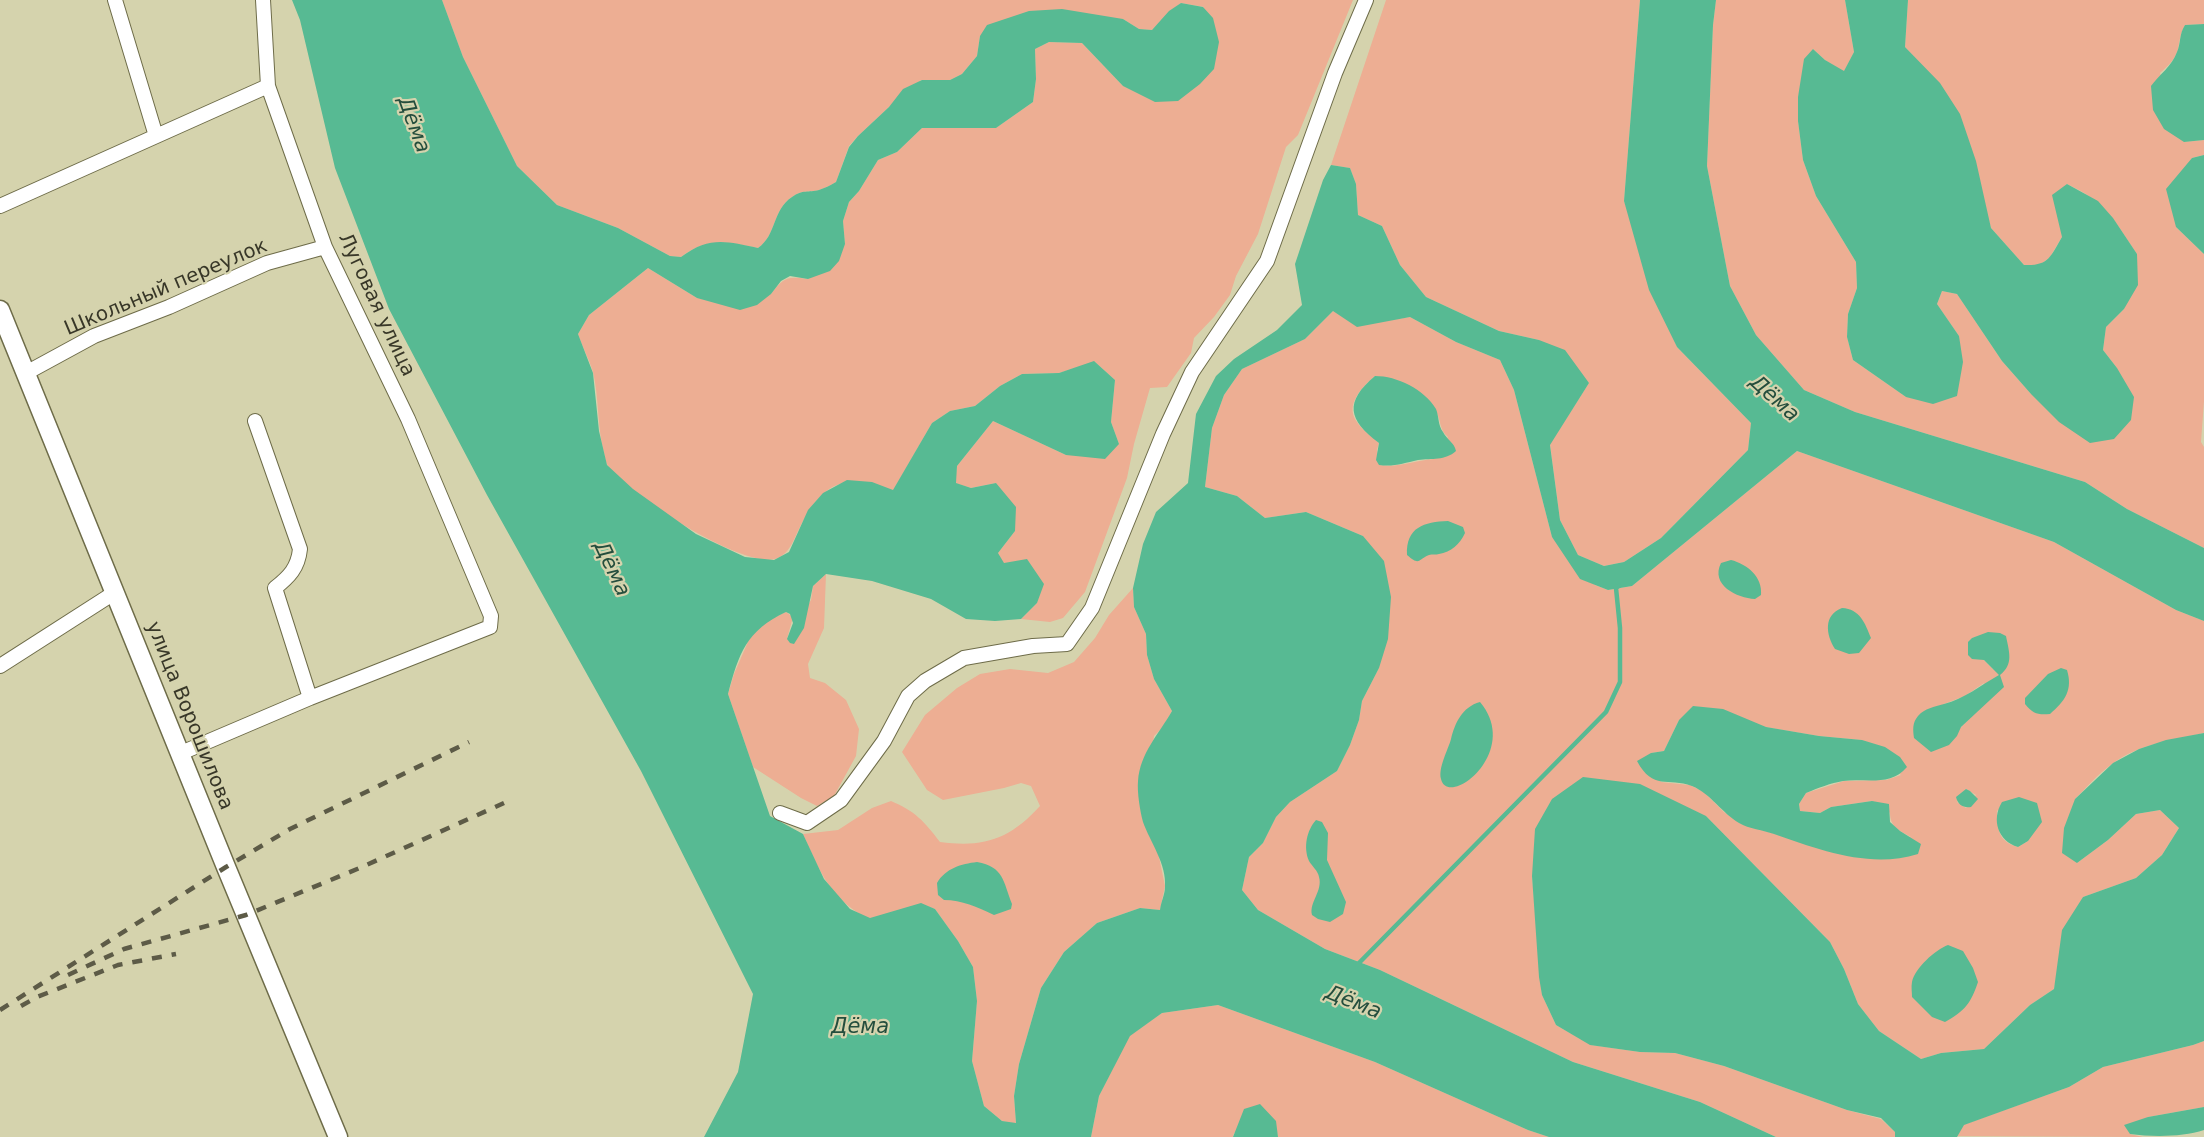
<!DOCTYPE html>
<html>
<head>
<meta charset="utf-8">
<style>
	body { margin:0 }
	canvas { display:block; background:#d5d3ad }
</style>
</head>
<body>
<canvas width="2204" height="1137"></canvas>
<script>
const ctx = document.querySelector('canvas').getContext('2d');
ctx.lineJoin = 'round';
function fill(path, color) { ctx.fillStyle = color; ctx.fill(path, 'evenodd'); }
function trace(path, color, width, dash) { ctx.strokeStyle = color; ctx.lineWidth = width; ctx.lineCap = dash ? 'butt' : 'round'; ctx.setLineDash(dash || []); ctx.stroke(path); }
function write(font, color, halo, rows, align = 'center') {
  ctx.font = font + ' "DejaVu Sans",sans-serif'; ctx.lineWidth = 4.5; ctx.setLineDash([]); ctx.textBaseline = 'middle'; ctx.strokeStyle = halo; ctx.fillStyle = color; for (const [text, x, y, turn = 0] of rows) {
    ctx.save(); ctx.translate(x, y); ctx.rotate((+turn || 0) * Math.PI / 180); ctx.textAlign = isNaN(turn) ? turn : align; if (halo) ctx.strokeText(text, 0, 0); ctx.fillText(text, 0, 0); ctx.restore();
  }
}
const green = new Path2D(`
	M442 0H1353L1298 135 1286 147 1258 234 1236 276 1230 295 1214 317 1194 338 1191 353 1167 387 1150 388 1134 444 1127 478 1085 592 1063 618 1050 622 1021 619 1037 603 1003 563 998 553 1015 531 996 483 971 488 955 483 957 466 993 421 1066 455 1119 444 1111 422 1115 380 1095 362 1059 373 1022 374 1000 386 975 406 950 411 932 423 893 491C845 471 821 483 799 529 793 541 789 555 775 559 741 568 627 494 608 466 605 462 605 454 603 449 597 424 599 397 593 372 589 359 582 346 578 334L589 315 648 268 697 298 771 294C784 277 787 276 808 279L845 244 843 221 849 202 859 191 878 160 897 152 922 128H996L1033 102 1036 79 1035 49 1049 42 1082 43 1123 86 1204 7 1181 3 1152 30 1139 29 1123 19 980 36 977 56 962 74 950 80H921L889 107 858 136 849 146 836 182C831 185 825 188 819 190 808 193 803 189 792 197 772 210 777 235 758 248 728 242 707 237 681 257L670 256 618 228 557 205 517 166 463 57Z
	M1386 0H1640L1624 201 1677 347 1751 423 1748 450 1661 538 1624 562 1604 566 1578 555 1560 520 1550 444 1589 383 1539 340 1499 331 1426 297 1400 265 1382 226 1358 215 1356 184 1350 168 1331 165Z
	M1716 0H1845L1854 52 1844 72 1825 60 1813 49 1798 97V121L1803 160 1816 196 1856 262 1857 288 1848 314 1847 337 1853 360 1906 397 1959 336 1937 304 1942 291 1957 294 2002 361 2031 394 2117 368 2103 350 2106 327 2124 309 2137 254C2114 220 2106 202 2067 184L2060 223 2062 237 2050 257 2040 265H2024L1991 228 1984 203 1918 61 1905 47 1908 0H2204V24L2185 25C2180 34 2180 40 2178 49 2175 60 2168 66 2160 73L2184 142 2204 140V155L2192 158 2176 227 2204 254V401L2201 442 2204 447V548L2127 509 2085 482 1855 412 1804 390 1756 335 1730 286 1707 166 1713 25Z
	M1333 311 1391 320 1410 317 1456 342 1500 360 1514 390 1552 537 1595 585 1608 590 1632 586 1797 451 2054 542 2176 610 2204 621V733C2173 740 2138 744 2112 764 2098 774 2087 787 2075 799L2077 863 2108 840 2136 814 2160 810 2179 828 2162 855 2136 878 2083 897 2059 964 2054 989 2030 1005 1984 1049 1941 1053 1921 1059 1879 1031 1858 1004 1844 969 1830 942 1706 816 1532 876 1542 995 1556 1025 1591 1045 1640 1052 1675 1053 1724 1066 1847 1110 1881 1119 1895 1132V1137H1776L1700 1102 1573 1062 1380 970 1325 949 1258 910 1242 890 1249 857 1263 843 1276 817 1290 802 1337 771 1350 745 1359 720 1362 701 1379 668 1363 536 1306 512 1265 518 1237 496 1205 487 1212 428 1224 395 1242 369 1305 339ZM1375 376C1397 383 1425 388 1436 411 1441 420 1439 430 1448 437L1434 459C1416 460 1398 468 1380 465L1377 450 1379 443C1372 436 1362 430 1357 422 1344 405 1363 386 1375 376ZM1980 636 1994 670 1984 660 1972 638ZM1984 683 1972 716 1961 727 1944 704 1965 696ZM1679 720H1745L1765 727 1819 736 1862 740 1901 775 1886 780 1844 781 1806 793 1799 804 1800 811 1820 813 1831 807 1872 801 1890 813C1890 827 1900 831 1911 837L1823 848 1741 824 1724 812 1704 792 1690 785 1661 782 1651 753 1664 751ZM1966 789 1976 795 1966 808 1957 802ZM1997 810 2028 841 2018 847C1997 841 1998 829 1997 810Z
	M826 574 824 628 808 664 810 678 825 683 846 700 859 729 856 756 834 796 817 806 801 798 753 767 728 694 734 674 750 637 767 621 786 612 793 617 787 639 811 600 813 586Z
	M1133 588 1134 607 1146 634 1147 655 1154 679 1172 711 1163 727 1154 736 1143 821 1158 852 1165 886 1160 910 1140 908 1097 923 1064 952 1041 988 1019 1064 1014 1096 1016 1124 1002 1121 984 1106 972 1061 977 1001 973 967 958 941 935 909 921 904 869 919C830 899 820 872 803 834L838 830 872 808 891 801C915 811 924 821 940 842 984 848 1010 839 1040 806L1031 786 1021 783 1004 788 943 800 927 790 902 752 925 715 957 688 980 674 1010 669 1048 673 1074 662 1095 638 1109 615Z
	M1218 1005 1375 1062 1528 1130 1549 1137H1278L1275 1121 1234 1133 1233 1137H1091L1099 1096 1129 1036 1162 1013Z
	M2204 1041V1107L2148 1117 2130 1134 2143 1137 1956 1136 1963 1125 2069 1087 2103 1067 2193 1045Z`);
const water = new Path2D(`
	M292 0H442L463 57 517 166 557 205 618 228 670 256 681 257C709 236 726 241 758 248 777 235 772 210 792 197 803 189 808 193 819 190 825 188 831 185 836 182L849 147 858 136 889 107 903 89 922 80H950L962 74 977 56 980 36 987 25 1029 11 1062 9 1123 19 1139 29 1152 30 1169 11 1181 3 1203 7 1213 18 1219 42 1214 69 1200 84 1178 101 1155 102 1123 86 1082 43 1049 42 1035 49 1036 79 1033 102 996 128H922L897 152 878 160 859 191 849 202 843 221 845 244 839 261 830 271 808 279 790 276 781 281 771 294 757 305 740 310 697 298 648 268 589 315 578 334 593 373 599 431 607 465 633 489 696 534 745 557 774 560 789 552 808 510 823 493 847 480 872 482 893 490 932 423 950 411 975 406 1000 386 1022 374 1059 373 1094 361 1115 380 1111 422 1119 444 1105 459 1066 455 993 421 957 466 956 483 971 488 996 483 1016 507 1015 531 998 553 1004 563 1027 559 1044 584 1037 603 1021 619 995 621 966 619 931 599 872 581 826 574 813 586 804 628 794 644 790 643 787 639 793 623 790 614 786 612C746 631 739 653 728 694L770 816 803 834 824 879 850 909 870 918 921 903 935 909 958 941 973 967 977 1001 972 1061 984 1106 1002 1121 1016 1123 1014 1096 1019 1064 1041 988 1064 952 1097 923 1140 908 1160 910C1161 902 1165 894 1165 887 1167 864 1150 842 1143 822 1140 811 1137 792 1138 781 1140 753 1159 734 1172 711L1154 679 1147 655 1146 634 1134 607 1133 588 1143 544 1156 512 1188 483 1196 414 1216 376 1234 359 1277 330 1302 305 1295 264 1323 180 1331 165 1350 168 1356 184 1358 215 1382 226 1400 265 1426 297 1499 331 1539 340 1565 350 1589 383 1550 445 1560 520 1578 555 1604 566 1624 562 1661 538 1748 450 1751 423 1677 347 1649 290 1624 201 1640 0H1716L1713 25 1707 166 1730 286 1756 335 1804 390 1855 412 2085 482 2127 509 2204 548V621L2176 610 2054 542 1797 451 1632 586 1608 590 1580 579 1552 537 1514 390 1500 360 1456 342 1410 317 1357 327 1333 311 1305 339 1242 369 1224 395 1212 428 1205 487 1237 496 1265 518 1306 512 1363 536 1384 561 1391 597 1388 639 1379 668 1362 701 1359 720 1350 745 1337 771 1290 802 1276 817 1263 843 1249 857 1242 890 1258 910 1325 949 1380 970 1573 1062 1700 1102 1776 1137H1549L1528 1130 1375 1062 1218 1005 1162 1013 1130 1036 1099 1096 1091 1137H704L738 1072 753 994 641 771 487 495 389 309 335 168 300 20Z
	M1845 0H1908L1905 47 1940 83 1960 114 1976 161 1991 228 2024 265C2049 266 2050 257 2062 237L2052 195 2067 184 2098 201 2113 218 2137 254 2138 285 2124 309 2106 327 2103 350 2117 368 2134 397 2131 420 2114 439 2090 443 2059 422 2031 394 2002 361 1957 294 1942 291 1937 304 1959 336 1963 362 1957 396 1933 404 1906 397 1853 360 1847 337 1848 314 1857 288 1856 262 1816 196 1803 160 1798 121V97L1804 59 1813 49 1825 60 1844 71 1854 52Z
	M2204 24V140L2184 142 2164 129 2153 110 2151 86C2159 75 2172 66 2177 52 2181 43 2179 34 2185 25Z
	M2204 155V254L2176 227 2166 189 2192 158Z
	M1375 376C1397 376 1424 389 1436 409 1439 416 1438 426 1443 432 1447 440 1454 442 1456 451 1445 461 1432 458 1418 460 1404 463 1394 467 1379 465L1376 460 1379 443C1348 420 1344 402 1375 376Z
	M1448 521 1463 527 1465 533C1460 544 1451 552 1439 554 1436 555 1432 554 1429 555 1417 560 1420 566 1407 555 1406 527 1424 522 1448 521Z
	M1731 560C1747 564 1763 577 1761 595L1755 599C1737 598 1710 585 1721 563Z
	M1842 608C1860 609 1865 623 1871 638L1859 653 1849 654 1835 649C1826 635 1823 615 1842 608Z
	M1988 632 2000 633 2006 636C2009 652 2014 664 2000 675L2004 687 1961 727 1957 736 1949 745 1931 752 1914 738C1913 730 1912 723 1918 716 1925 708 1934 707 1944 704 1964 699 1981 685 1999 675L1984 660 1972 659 1968 655V642L1972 638Z
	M2061 668 2067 670C2073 690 2065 701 2050 714 2038 715 2033 714 2025 704V698L2048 674Z
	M1480 702C1522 752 1448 809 1441 779 1438 768 1448 750 1451 739 1455 723 1462 707 1480 702Z
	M1693 706 1723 709 1766 727 1819 736 1862 740 1885 747 1900 757 1907 767C1890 787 1866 778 1843 781 1831 783 1818 788 1806 793L1799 804 1800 811 1820 813 1831 807 1872 801 1889 804 1890 822 1900 831 1921 844 1918 854C1870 869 1820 850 1774 834 1763 830 1749 829 1739 823 1722 813 1711 794 1692 786 1668 777 1653 791 1637 761L1651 753 1664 751 1679 720Z
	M2204 733V1041L2193 1045 2103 1067 2069 1087 1964 1125 1957 1137H1895V1132L1881 1118 1847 1110 1724 1066 1675 1053 1640 1052 1590 1045 1556 1025 1542 995 1539 977 1532 876 1535 829 1552 799 1583 777 1640 784 1706 816 1830 942 1844 969 1858 1004 1879 1031 1921 1059 1941 1053 1984 1049 2030 1005 2054 989 2062 930 2083 897 2136 878 2162 855 2179 828 2160 810 2136 814 2108 840 2077 863 2062 853 2064 828 2075 799 2113 763 2139 749 2166 740Z
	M1966 789 1970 791 1978 799 1971 807C1963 808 1958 805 1956 797Z
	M2019 797 2037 803 2042 822 2028 841 2018 847C1998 841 1991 820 2002 802Z
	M1316 820 1322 822 1328 833 1327 860 1346 902 1343 914 1330 922 1318 919 1312 915C1309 902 1323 891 1319 877 1318 871 1312 866 1309 861 1303 847 1307 830 1316 820Z
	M977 862C1004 867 1003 881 1012 904L1011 909 994 915C977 907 962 900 944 900L938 895 937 883C946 868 961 864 977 862Z
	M1948 945 1963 951 1973 968 1978 982C1971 1003 1965 1011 1945 1022L1932 1017 1912 997C1912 992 1911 987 1912 982 1915 968 1935 950 1948 945Z
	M1260 1104 1276 1121 1278 1137H1233L1244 1109Z
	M2204 1107V1130C2183 1137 2153 1137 2130 1134L2124 1125 2148 1117Z`);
const stream = new Path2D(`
	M1357 965 1606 712 1620 682V628L1616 588 1619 586`);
const street = new Path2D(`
	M115 0 156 136
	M0 206 268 86
	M26 373 94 336 169 307 267 263 325 247
	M255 421 300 549C298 568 289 577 275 588L310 698
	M0 666 114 593
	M181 753 310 698 490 627 491 616 408 419 325 247 268 86 263 0
	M780 813 807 823 841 800 884 741 908 696 925 681 964 658 1033 646 1067 644 1092 608 1163 434 1192 372 1267 261 1335 73 1366 0`);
const secondary = new Path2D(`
	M0 310 226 867 338 1137`);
const rail = new Path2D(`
	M68 975 124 949 246 915 362 867 504 803
	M21 1006 37 997 118 965 176 954
	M0 1010 226 867 290 829 469 742`);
const streetNames = [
	["Школьный переулок",166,288,-23],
	["Луговая улица",376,305,65],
	["улица Ворошилова",189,716,68]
];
const waterNames = [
	["Дёма",413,125,70],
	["Дёма",1774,399,42],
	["Дёма",611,569,65],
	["Дёма",1353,1003,22],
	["Дёма",860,1028]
];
fill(green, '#edae93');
fill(water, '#57ba93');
trace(stream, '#57ba93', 4.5);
trace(street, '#6e6c49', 16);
trace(secondary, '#6e6c49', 21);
trace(street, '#fff', 14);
trace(secondary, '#fff', 18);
trace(rail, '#5d5b47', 4.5, [10, 10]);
write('20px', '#383728', '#d5d3ad', streetNames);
write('italic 21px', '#244e3d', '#d5d3ad', waterNames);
</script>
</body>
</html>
